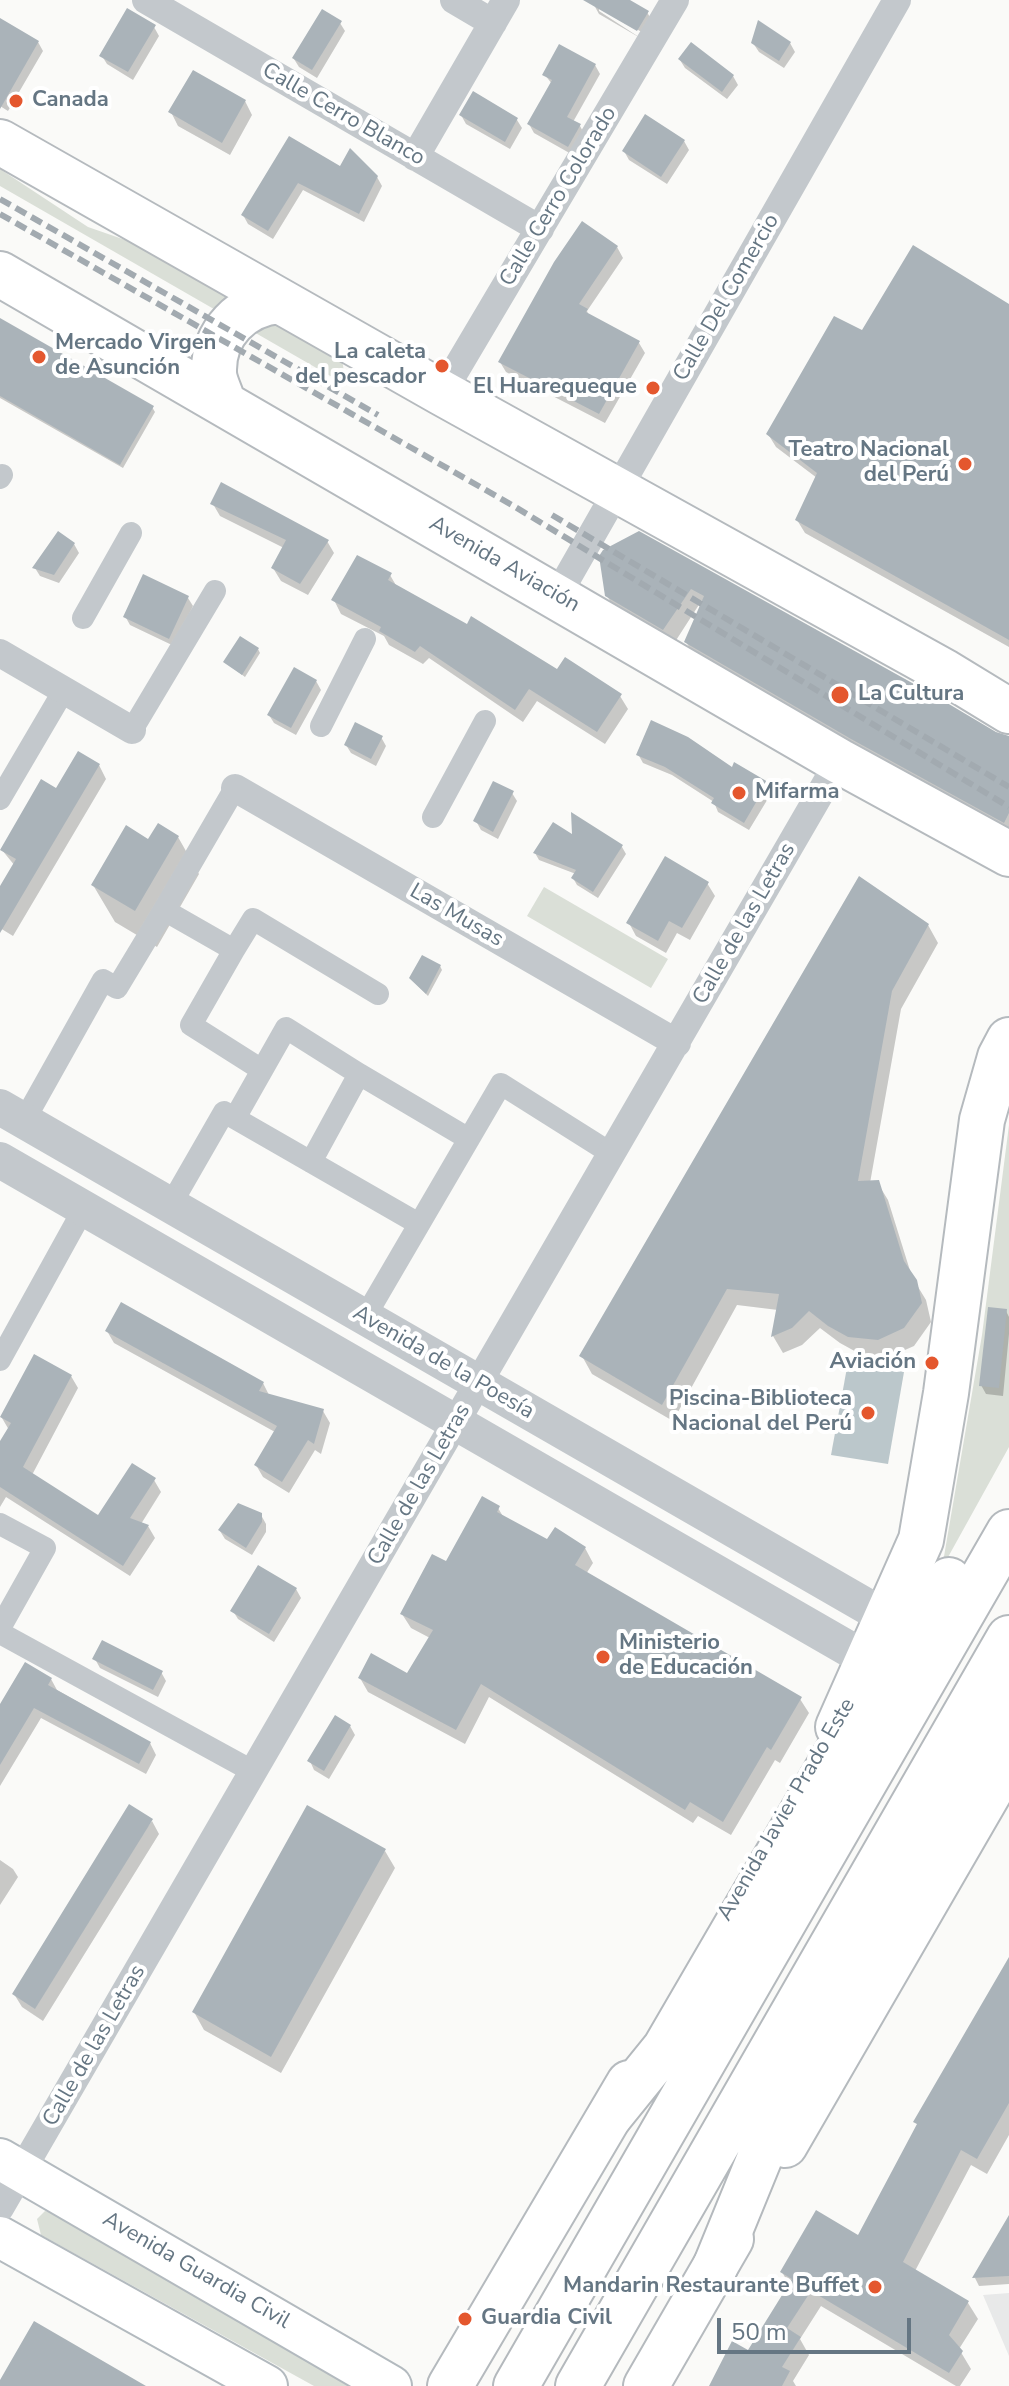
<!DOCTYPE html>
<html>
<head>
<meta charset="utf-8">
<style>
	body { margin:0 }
	#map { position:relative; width:1009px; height:2386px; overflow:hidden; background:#fafaf8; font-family:"Nunito Sans",sans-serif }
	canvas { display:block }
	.scale { position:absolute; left:717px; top:2318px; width:194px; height:36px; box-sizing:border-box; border:4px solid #657683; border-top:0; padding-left:10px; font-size:24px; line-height:28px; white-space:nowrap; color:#657683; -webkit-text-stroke:6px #fff; paint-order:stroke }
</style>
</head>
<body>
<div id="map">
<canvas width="1009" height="2386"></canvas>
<div class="scale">50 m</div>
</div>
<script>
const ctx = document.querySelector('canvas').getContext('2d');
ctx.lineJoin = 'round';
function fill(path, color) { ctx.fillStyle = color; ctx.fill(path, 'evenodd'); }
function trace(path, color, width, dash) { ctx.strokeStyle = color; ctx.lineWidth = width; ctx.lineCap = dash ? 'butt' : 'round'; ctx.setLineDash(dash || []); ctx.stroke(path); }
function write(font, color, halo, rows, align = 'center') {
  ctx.font = font + ' "Nunito Sans",sans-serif'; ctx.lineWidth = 8; ctx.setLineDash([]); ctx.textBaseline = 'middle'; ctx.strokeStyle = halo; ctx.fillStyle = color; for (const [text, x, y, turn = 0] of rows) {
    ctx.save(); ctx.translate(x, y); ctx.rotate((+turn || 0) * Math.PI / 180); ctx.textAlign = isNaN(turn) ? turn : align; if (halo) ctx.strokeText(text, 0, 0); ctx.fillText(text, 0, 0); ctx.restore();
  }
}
const built = new Path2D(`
	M1009 2293V2356L983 2295Z`);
const green = new Path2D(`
	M0 169 88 227 134 243 342 359 346 385 0 186Z
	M544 887 668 959 651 988 527 916Z
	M1009 1125V1447L942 1568 982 1335Z
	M45 2211 58 2213 348 2386H314L41 2235 37 2219Z`);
const water = new Path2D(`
	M848 1362 904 1372 888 1464 831 1455Z`);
const shadow = new Path2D(`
	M597 0H626L647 12 652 21 645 34 599 7V11L642 39 599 14 594 5Z
	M0 20 38 42 43 51 8 111 0 106Z
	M340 23 345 31 317 78 299 67 294 59Z
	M154 27 159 36 133 80 107 64 102 56Z
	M753 43H790L795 52 784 68 759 52Z
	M680 60 733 76 738 85 727 99 685 68Z
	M595 65 600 74 573 122 580 126 585 135 573 155 534 133 529 124 552 84 545 75Z
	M245 101 252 115 230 155 178 126 171 112Z
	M461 115 517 120 522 128 510 149 466 124Z
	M290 138 341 169 377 177 382 186 364 222 303 190 273 239 248 224 243 215Z
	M684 141 689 150 667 184 629 160 624 151Z
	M617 247 623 258 587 311 589 316 639 343 645 353 605 423 506 372 500 362Z
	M1009 306V647L805 533 797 520 817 478 776 447 768 434 863 332Z
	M0 320 152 407 155 412 123 468 0 398Z
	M213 504 327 541 334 553 308 595 281 581 273 568 284 548 220 516Z
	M639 533 1009 741V835L696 658 686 642 704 601 702 600 673 645 617 612 607 596Z
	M74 544 79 553 59 583 40 576 35 568Z
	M390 575 397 587 468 627 558 672 620 696 628 709 605 744 537 701 523 722 429 658 423 664 389 645 384 636 341 614 334 600Z
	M188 598 193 606 174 646 130 625 125 616Z
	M258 649 260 653 245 677 225 662Z
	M316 681 321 690 296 735 274 723 269 715Z
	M381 737 386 746 376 766 351 753 346 745Z
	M638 754 732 770 767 783 772 792 749 830 718 812 714 802 672 775 643 763Z
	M99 765 106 779 13 936 0 928V890L15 866 2 850 57 791Z
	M512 793 517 801 498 839 481 830 476 821Z
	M178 837 199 874 157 947 115 922 93 885 149 841Z
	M574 838 622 847 626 854 598 898 577 885 573 878 576 874 539 860 535 853Z
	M707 883 715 896 690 940 677 933 666 953 636 936 629 923Z
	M928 925 938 943 901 1009 870 1183 877 1182 888 1200 912 1277 926 1300 931 1322 914 1346 889 1357 860 1354 840 1343 820 1328 802 1345 783 1353 773 1336 778 1310 737 1305 673 1421 592 1374 582 1356Z
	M440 966 442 970 428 996 414 982Z
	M1006 1311 1009 1317V1334L1003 1396 986 1394 981 1385Z
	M107 1331 263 1383 270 1397 323 1411 330 1423 321 1454 315 1450 289 1493 263 1477 256 1465 275 1432 114 1343Z
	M71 1376 78 1388 32 1475 98 1518 154 1480 161 1492 141 1524 148 1526 155 1538 130 1576 6 1497 0 1507V1446L9 1430 2 1418Z
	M498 1508 504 1518 548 1542 585 1548 593 1563 586 1574 800 1699 809 1713 780 1763 775 1760 731 1835 698 1816 693 1823 489 1697 465 1744 368 1692 360 1678 408 1676 430 1638 411 1628 402 1614Z
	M261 1515 266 1524V1532L252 1555 225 1539 220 1531Z
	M296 1589 301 1598 274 1642 238 1619 233 1611Z
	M95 1659 161 1672 166 1681 158 1697 100 1668Z
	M51 1679 57 1690 150 1743 156 1755 146 1774 41 1718 0 1786V1708Z
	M350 1726 355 1735 329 1779 314 1770 310 1761Z
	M152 1821 159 1834 43 2021 22 2007 14 1994Z
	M385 1851 395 1868 281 2073 204 2030 194 2012Z
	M0 1860 13 1869 18 1877 0 1905Z
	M1009 1961V2135L987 2174 971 2165 915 2271 968 2303 978 2319 959 2349 971 2369 960 2386H956L821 2306 800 2339 809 2355 793 2381 796 2386H711L749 2352 790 2286 782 2272 859 2238 918 2126 916 2122Z
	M1009 2233V2284L979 2286 975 2278Z`);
const building = new Path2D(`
	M583 0H630L649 11 637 31Z
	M127 8 156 25 128 72 99 56Z
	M322 9 342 21 312 70 292 58Z
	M0 18 39 41 0 109Z
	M758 20 791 42 779 61 751 43Z
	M691 42 734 75 722 92 678 59Z
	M559 44 596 64 567 117 581 124 568 147 527 124 552 80 542 75Z
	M193 70 246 100 222 143 168 112Z
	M473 91 518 118 505 142 459 115Z
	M645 114 685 140 661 177 622 151Z
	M289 136 340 166 350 148 378 176 359 214 298 183 268 231 241 215Z
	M582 221 618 246 579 304 588 309 586 312 640 341 599 414 498 362 554 262Z
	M913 245 1009 304V640L795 520 817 473 766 434 834 316 862 330Z
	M0 318 154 406 120 465 0 396Z
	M221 482 329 540 300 584 271 568 286 540 210 504Z
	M58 531 75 543 54 575 32 568Z
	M639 531 932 694 996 732 1009 736V813L1004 823 851 739 684 642 704 596 691 589 663 630 605 596 599 556 603 550Z
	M357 555 392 573 388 580 467 624 471 616 557 669 565 657 622 694 597 732 529 689 515 710 420 646 415 652 379 631 381 627 331 600Z
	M143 574 189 596 169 639 123 617Z
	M240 636 259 648 242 675 223 662Z
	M294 667 317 680 291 728 267 715Z
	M651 720 688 737 732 767 734 762 768 782 744 823 711 803 714 798 665 767 636 755Z
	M355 722 383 736 371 759 344 745Z
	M78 751 100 764 0 933V886L16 859 0 850 41 779 56 788Z
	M493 781 514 791 493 832 473 821Z
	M571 812 623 845 593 892 571 878 576 870 533 853 553 822 572 834Z
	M158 823 179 836 135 911 91 885 126 825 148 839Z
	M665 856 709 882 682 928 669 921 658 941 626 923Z
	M859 876 929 924 892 991 858 1181 879 1180 904 1261 917 1280 922 1303 904 1328 878 1340 848 1337 828 1326 809 1311 792 1328 771 1337 779 1294 727 1289 662 1405 579 1356Z
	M422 955 441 965 426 994 409 978Z
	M121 1302 264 1382 259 1391 324 1409 314 1444 308 1440 282 1482 254 1465 277 1426 105 1331Z
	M988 1307 1007 1309 999 1388 979 1386Z
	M34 1354 72 1375 23 1467 98 1515 132 1463 156 1478 130 1518 149 1525 123 1566 0 1487V1441L11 1423 0 1417Z
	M482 1496 500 1506 497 1512 547 1539 555 1527 586 1547 575 1565 802 1697 771 1750 767 1747 723 1822 690 1802 685 1810 481 1684 456 1730 358 1678 371 1653 407 1673 433 1630 400 1614 432 1554 446 1561Z
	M238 1503 262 1513V1522L246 1548 218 1530Z
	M258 1565 297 1588 269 1634 230 1611Z
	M102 1640 163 1671 153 1690 92 1659Z
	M25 1662 52 1678 48 1685 151 1742 139 1764 34 1708 0 1765V1704Z
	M335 1715 351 1725 324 1771 307 1761Z
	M129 1804 153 1819 35 2009 12 1994Z
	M307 1805 386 1849 271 2057 192 2012Z
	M1009 1957V2103L977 2159 961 2150 903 2262 969 2301 949 2335 963 2351 949 2373 811 2291 787 2328 801 2337 782 2367 790 2371 782 2386H709L732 2341 748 2350 792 2279 780 2272 816 2210 858 2235 917 2124 913 2122Z
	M1009 2215V2276L972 2278Z
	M34 2321 146 2386H0V2380Z`);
const pedestrian = new Path2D(`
	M0 478 2 475
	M83 618 131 533
	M321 726 365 639
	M132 730 215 591
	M0 799 64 690
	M433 817 485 721
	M164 910 235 788
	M234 950 253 919 378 994
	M359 1074 469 1139
	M235 1118 286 1028 359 1074 311 1162
	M24 1121 103 980 117 988 164 910 234 950 191 1025 262 1070
	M170 1206 224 1112 419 1224
	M365 1317 501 1084 612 1154
	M0 1360 84 1208
	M0 1524 45 1548 0 1628
	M0 1633 254 1772`);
const minor = new Path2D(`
	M146 0 540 229
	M454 0 493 23
	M415 157 506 0
	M442 393 675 0
	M557 596 897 0
	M0 653 132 730
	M235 788 677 1043
	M0 2208 839 761`);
const tertiary = new Path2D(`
	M0 1107 887 1618
	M0 1160 868 1660`);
const secondary = new Path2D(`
	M0 2159 391 2386
	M0 2237 267 2386`);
const primary = new Path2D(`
	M0 142 442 393 945 672 1009 711
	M0 274 839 761 1009 854
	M223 402C220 392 214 381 214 372 213 333 242 304 279 301
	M838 1727 921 1540 946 1393 982 1120 1000 1057 1009 1040
	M785 2145 1009 1758
	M450 2386 629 2083
	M646 2386 731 2239`);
const motorway = new Path2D(`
	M610 2116 665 2048 842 1744 949 1580
	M713 2272 769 2135 789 2095 1009 1701
	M516 2386 1009 1532
	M578 2386 1009 1638`);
const rail = new Path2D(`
	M0 199 378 415
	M0 214 512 505 1009 807
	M552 515 1009 787`);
const markers = [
	[16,101,8,"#e4572e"],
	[39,357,8,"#e4572e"],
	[442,366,8,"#e4572e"],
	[653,388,8,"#e4572e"],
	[965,464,8,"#e4572e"],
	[840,695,10,"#e4572e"],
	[739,793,8,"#e4572e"],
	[932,1363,8,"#e4572e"],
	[868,1413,8,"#e4572e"],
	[603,1657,8,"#e4572e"],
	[875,2287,8,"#e4572e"],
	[465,2319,8,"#e4572e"]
];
const poiNames = [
	["Canada",32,101],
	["Mercado Virgen",55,344],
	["de Asunción",55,369],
	["La caleta",426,353,"right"],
	["del pescador",426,378,"right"],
	["El Huarequeque",637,388,"right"],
	["Teatro Nacional",949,451,"right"],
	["del Perú",949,476,"right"],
	["La Cultura",858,695],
	["Mifarma",755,793],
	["Aviación",916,1363,"right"],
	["Piscina-Biblioteca",852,1400,"right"],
	["Nacional del Perú",852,1425,"right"],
	["Ministerio",619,1644],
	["de Educación",619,1669],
	["Mandarin Restaurante Buffet",859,2287,"right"],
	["Guardia Civil",481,2319]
];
const streetNames = [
	["Calle Cerro Blanco",343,115,30],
	["Calle Cerro Colorado",559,197,-59],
	["Calle Del Comercio",727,298,-60],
	["Avenida Aviación",504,565,30],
	["Las Musas",456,916,30],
	["Calle de las Letras",745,924,-60],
	["Avenida de la Poesía",443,1363,30],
	["Calle de las Letras",420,1485,-60],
	["Avenida Javier Prado Este",787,1810,-60],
	["Calle de las Letras",95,2046,-60],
	["Avenida Guardia Civil",196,2271,30]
];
fill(built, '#e8e9e9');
fill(green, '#dadfd7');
fill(water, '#bbc7cb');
fill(shadow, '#0003');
fill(building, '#aab3b9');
trace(secondary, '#b3babf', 44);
trace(primary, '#b5babe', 48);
trace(motorway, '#b4b9bd', 48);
trace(pedestrian, '#c3c8cc', 22);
trace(minor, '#c3c8cc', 28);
trace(tertiary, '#c3c8cc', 36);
trace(secondary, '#fff', 40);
trace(primary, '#fff', 44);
trace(motorway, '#fff', 44);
trace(rail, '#a2aab0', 6, [12, 6]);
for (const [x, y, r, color] of markers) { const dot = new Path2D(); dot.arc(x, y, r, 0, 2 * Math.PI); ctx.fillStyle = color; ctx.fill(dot); trace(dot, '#fff', 3); }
write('bold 22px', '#657683', '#fff', poiNames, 'left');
write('22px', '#657683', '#fff', streetNames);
</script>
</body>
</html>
